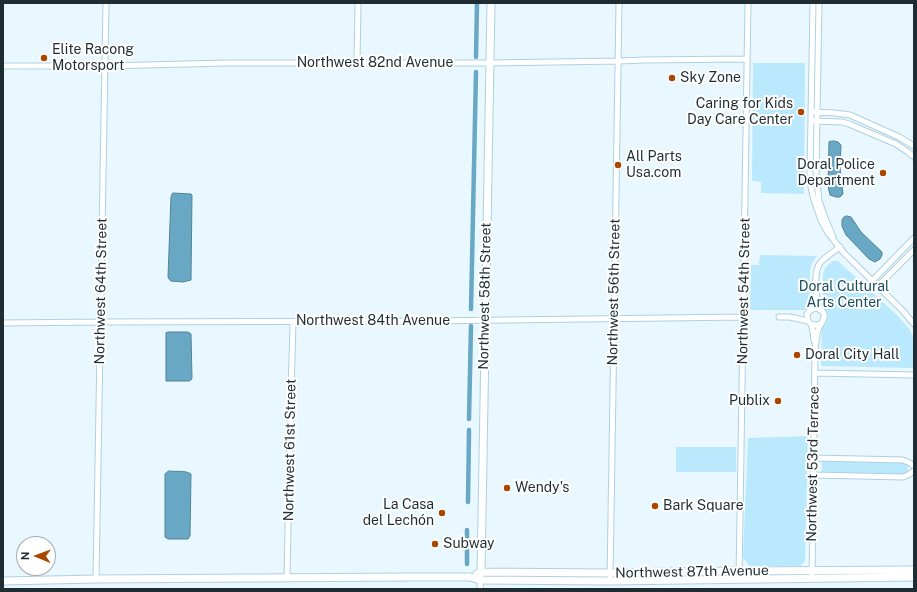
<!DOCTYPE html>
<html>
<head>
<meta charset="utf-8">
<style>
	body { margin:0 }
	#map { position:relative; width:917px; height:592px; overflow:hidden; background:#e9f7fe; font-family:"Public Sans",sans-serif }
	canvas { display:block }
	.frame { position:absolute; inset:0; border:4px solid #1f2d33; pointer-events:none }
	.north { position:absolute; left:16px; top:536px; width:40px; height:40px; box-sizing:border-box; background:#fff; border:1px solid #a5abad; border-radius:50%; rotate:271deg; font-size:11px; font-weight:700; line-height:16px; text-align:center; color:#1f2d33 }
	.north::after { content:''; display:block; margin:auto; width:14px; height:18px; background:#a84800; clip-path:polygon(50% 0,100% 100%,50% 72%,0 100%) }
</style>
</head>
<body>
<div id="map">
<canvas width="917" height="592"></canvas>
<div class="frame"></div>
<div class="north">N</div>
</div>
<script>
const ctx = document.querySelector('canvas').getContext('2d');
ctx.lineJoin = 'round';
function fill(path, color) { ctx.fillStyle = color; ctx.fill(path, 'evenodd'); }
function trace(path, color, width, dash) { ctx.strokeStyle = color; ctx.lineWidth = width; ctx.lineCap = dash ? 'butt' : 'round'; ctx.setLineDash(dash || []); ctx.stroke(path); }
function write(font, color, halo, rows, align = 'center') {
  ctx.font = font + ' "Public Sans",sans-serif'; ctx.lineWidth = 4; ctx.setLineDash([]); ctx.textBaseline = 'middle'; ctx.strokeStyle = halo; ctx.fillStyle = color; for (const [text, x, y, turn = 0] of rows) {
    ctx.save(); ctx.translate(x, y); ctx.rotate((+turn || 0) * Math.PI / 180); ctx.textAlign = isNaN(turn) ? turn : align; if (halo) ctx.strokeText(text, 0, 0); ctx.fillText(text, 0, 0); ctx.restore();
  }
}
const green = new Path2D(`
	M753 63H805L804 194 761 193V182L752 181Z
	M760 255 817 256 812 263 810 271 809 307 805 310H753L750 309 751 265H759Z
	M833 261H838L898 316 910 330 914 339V368L821 366 822 327 826 323 828 317 823 307V275C824 268 828 265 833 261Z
	M808 436 805 561 800 566H749L743 557 748 438Z
	M676 447H736V472H676Z
	M822 460 903 462 907 465 908 470 904 475 822 474Z`);
const water = new Path2D(`
	M834 141 838 142 841 145 840 168 843 194 840 197H836L830 195 828 186 829 142Z
	M173 193 191 194 192 195 191 279V280L183 282 171 281 169 279 168 277 171 197Z
	M847 216 851 217 861 232 882 252V255L880 259 875 262 869 259 846 235 842 226V220L844 217Z
	M168 332H188L191 334 192 378 191 380 189 381H166V333Z
	M169 471C176 472 185 470 191 474L190 536 188 539H168L165 537V474L166 473Z`);
const canal = new Path2D(`
	M476 57 477 3
	M471 309 476 72
	M469 419 471 326
	M468 502 469 430
	M467 564V530`);
const minor = new Path2D(`
	M813 3 810 173 811 187 814 200 821 220 828 233 844 253 903 311 914 324
	M819 3 816 172 819 201 825 218 833 237
	M357 63 358 3
	M3 66H105L226 63H489L619 61 644 60 747 59
	M814 112 835 113 850 115 899 137 914 146
	M814 121 842 122 849 124 896 144 908 152 914 157
	M872 281 914 238
	M878 286 914 250
	M820 310C816 299 813 273 820 263 825 257 833 252 840 247
	M779 317H790L808 321
	M3 323 101 322 426 321 744 317
	M811 324 813 332 814 341
	M815 373 914 375
	M814 458 903 460 908 462 914 466
	M813 475 903 477 908 475 914 471
	M287 578 290 431 293 322
	M812 578 815 350C816 344 816 337 818 330 820 324 829 316 821 310 819 309 817 308 815 308 811 309 809 311 807 314L808 321C811 325 815 326 820 324
	M96 579 106 3
	M739 579 748 3
	M610 581 619 3
	M480 589 481 572`);
const major = new Path2D(`
	M481 572 491 3
	M477 574 481 572 609 573 739 571 914 570
	M3 581 96 579 409 577H470L480 580 610 581 914 577`);
const markers = [
	[44,58,4,"#a84800"],
	[672,78,4,"#a84800"],
	[801,112,4,"#a84800"],
	[618,165,4,"#a84800"],
	[883,173,4,"#a84800"],
	[797,355,4,"#a84800"],
	[778,401,4,"#a84800"],
	[507,488,4,"#a84800"],
	[655,506,4,"#a84800"],
	[442,513,4,"#a84800"],
	[435,544,4,"#a84800"]
];
const poiNames = [
	["Elite Racong",52,50],
	["Motorsport",52,66],
	["Sky Zone",680,78],
	["Caring for Kids",793,104,"right"],
	["Day Care Center",793,120,"right"],
	["All Parts",626,157],
	["Usa.com",626,173],
	["Doral Police",875,165,"right"],
	["Department",875,181,"right"],
	["Doral City Hall",805,355],
	["Publix",770,401,"right"],
	["Wendy's",515,488],
	["La Casa",434,505,"right"],
	["del Lechón",434,521,"right"],
	["Bark Square",663,506],
	["Subway",443,544]
];
const streetNames = [
	["Northwest 82nd Avenue",375,63],
	["Northwest 64th Street",101,291,-89],
	["Northwest 54th Street",744,291,-89],
	["Northwest 56th Street",614,292,-89],
	["Northwest 58th Street",485,296,-89],
	["Northwest 84th Avenue",373,321],
	["Northwest 61st Street",290,450,-89],
	["Northwest 53rd Terrace",813,464,-89],
	["Northwest 87th Avenue",692,572,-1]
];
const parkNames = [
	["Doral Cultural",844,287],
	["Arts Center",844,303]
];
fill(green, '#bae9fe');
fill(water, '#68a8c4');
trace(water, '#528398', 1);
trace(canal, '#68a8c4', 4.5);
trace(minor, '#add1e2', 7);
trace(major, '#add1e2', 9);
trace(minor, '#fff', 5);
trace(major, '#fff', 7);
for (const [x, y, r, color] of markers) { const dot = new Path2D(); dot.arc(x, y, r, 0, 2 * Math.PI); ctx.fillStyle = color; ctx.fill(dot); trace(dot, '#fff', 1.5); }
write('14px', '#1f2d33', '#fff', poiNames, 'left');
write('14px', '#1f2d33', '#fff', streetNames);
write('14px', '#164c60', '#fff', parkNames);
</script>
</body>
</html>
